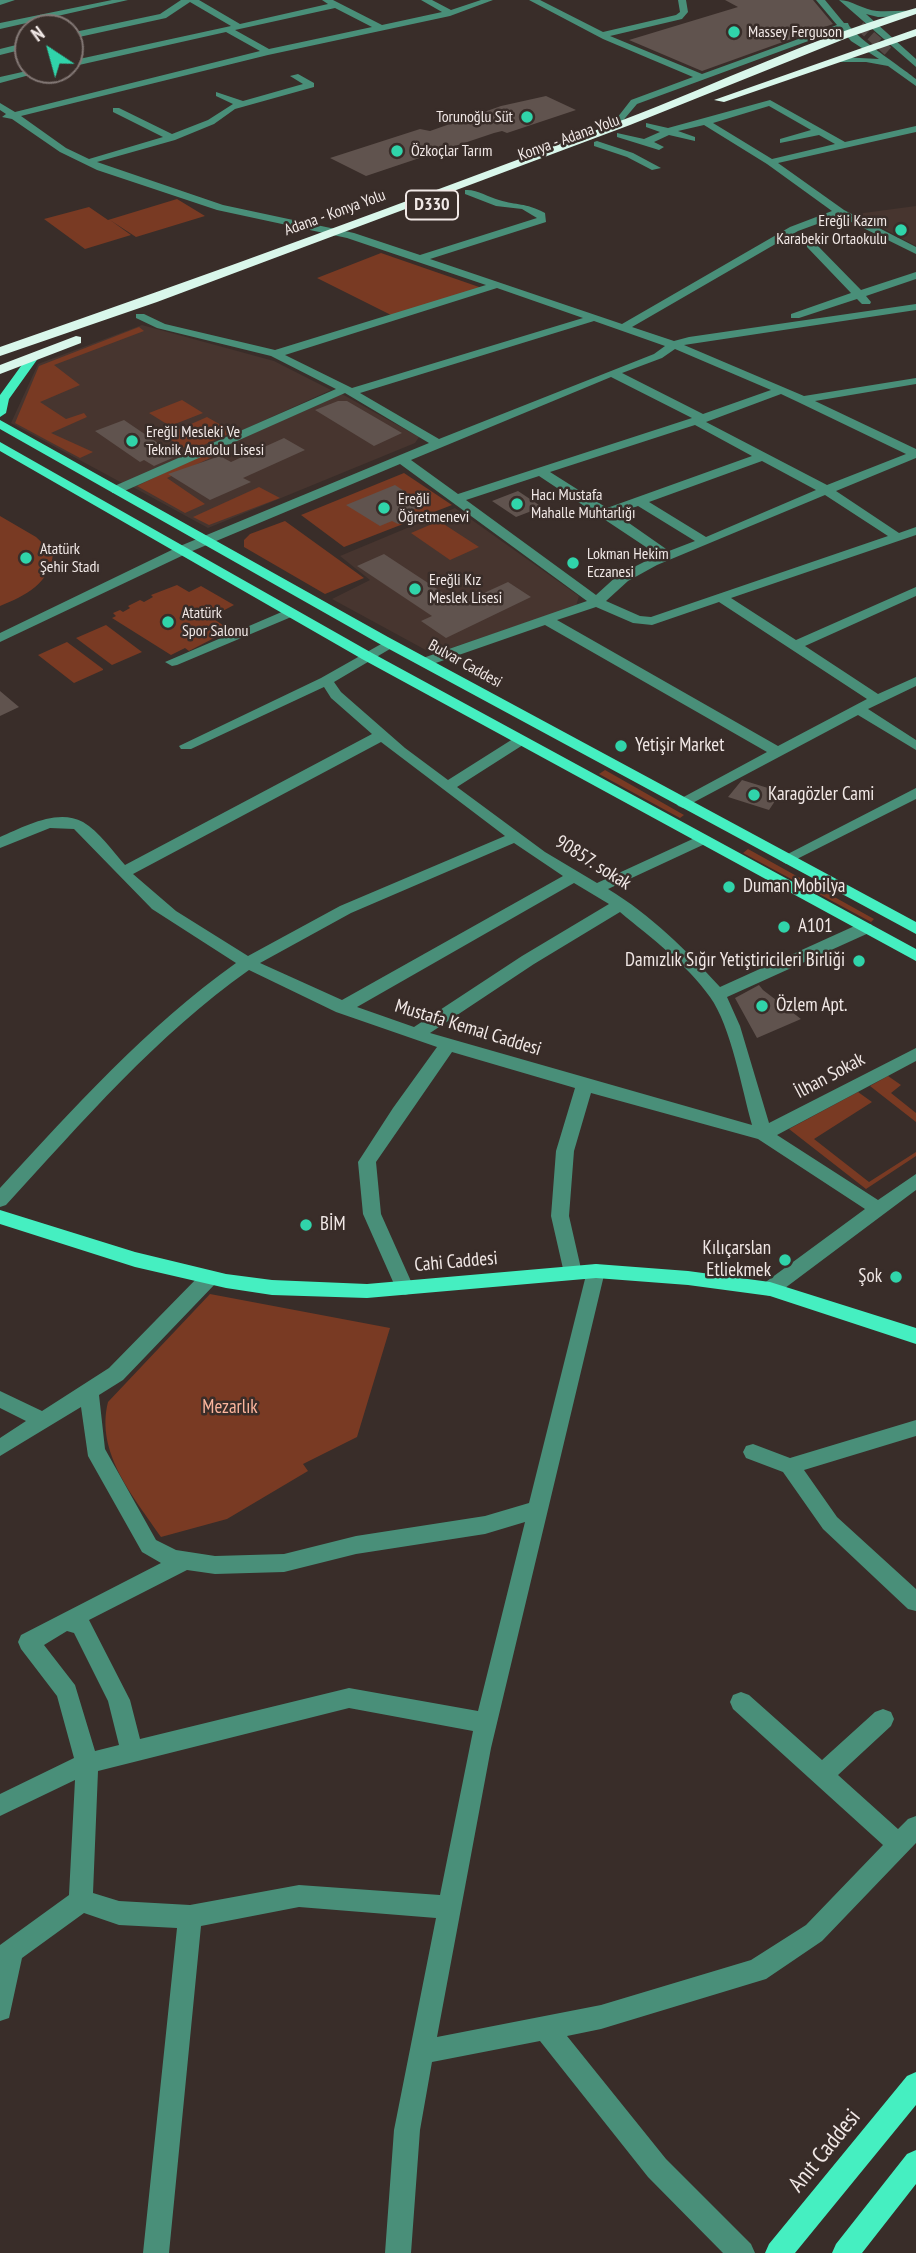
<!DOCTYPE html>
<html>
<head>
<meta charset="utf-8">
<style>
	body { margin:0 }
	#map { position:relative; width:916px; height:2253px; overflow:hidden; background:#392d29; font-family:"PT Sans Narrow",sans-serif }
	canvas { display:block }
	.north { position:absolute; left:14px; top:14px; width:70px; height:70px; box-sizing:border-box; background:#392d29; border:2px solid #837875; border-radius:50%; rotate:324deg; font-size:19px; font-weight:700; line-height:28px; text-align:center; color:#f1e8e6 }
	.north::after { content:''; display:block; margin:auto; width:24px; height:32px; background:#30d4aa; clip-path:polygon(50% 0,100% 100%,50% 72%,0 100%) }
</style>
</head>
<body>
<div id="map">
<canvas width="916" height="2253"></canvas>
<div class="north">N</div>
</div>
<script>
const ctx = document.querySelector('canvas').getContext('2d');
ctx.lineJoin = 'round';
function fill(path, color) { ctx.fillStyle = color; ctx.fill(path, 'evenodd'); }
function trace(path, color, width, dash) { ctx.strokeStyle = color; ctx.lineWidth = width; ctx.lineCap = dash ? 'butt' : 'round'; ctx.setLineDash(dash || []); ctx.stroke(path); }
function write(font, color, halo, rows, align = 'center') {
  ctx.font = font + ' "PT Sans Narrow",sans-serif'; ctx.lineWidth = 5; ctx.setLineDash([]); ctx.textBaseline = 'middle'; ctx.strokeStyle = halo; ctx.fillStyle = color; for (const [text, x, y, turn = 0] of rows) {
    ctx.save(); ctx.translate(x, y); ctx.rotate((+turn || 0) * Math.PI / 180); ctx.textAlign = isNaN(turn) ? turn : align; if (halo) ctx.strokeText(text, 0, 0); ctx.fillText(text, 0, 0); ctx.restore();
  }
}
const built = new Path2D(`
	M916 206V246L856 214Z
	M142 325 274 361 331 390 124 484 11 423 38 364Z
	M340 393 419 437 415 443 208 528 131 486Z
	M455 508 579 596 576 606 433 654 332 599 370 580 340 556Z`);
const green = new Path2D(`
	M177 199 205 216 136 237 110 220 131 235 85 249 44 219 89 207 108 220Z
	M381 253 482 288 393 316 317 278Z
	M139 327 144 331 54 365 80 385 40 402 66 419 84 413 87 417 51 433 93 452 80 458 15 423 39 366Z
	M182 400 203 413 170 426 149 413Z
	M207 417 233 432 190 451 164 436Z
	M212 450 219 454 167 478 205 504 185 513 137 486Z
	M404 473 452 505 344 547 301 515Z
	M259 487 280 498 209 525 193 517Z
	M0 516 36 537 53 553C51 583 25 596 0 606Z
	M285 521 364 578 325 594 244 547V540L250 534Z
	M439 521 479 547 450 560 411 533Z
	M177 585 189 592 201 586 234 605 211 617 224 626 212 632 218 636 189 651 185 648 171 655 112 618 116 616 113 613 120 610 123 612 130 608 128 606 140 600 144 602 153 597 151 595Z
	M106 625 142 652 112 665 76 638Z
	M67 642 103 669V670L74 683 38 655Z
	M605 770 684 815 680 818 599 774Z
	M748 849 874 919 871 922 743 853Z
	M888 1076 901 1085 891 1093 916 1113V1122L870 1086Z
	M858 1092 872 1102 814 1139 869 1182 916 1152V1156L866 1189 789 1129Z
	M210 1294 390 1328 357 1437 303 1464 308 1471 227 1519 161 1537C134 1497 95 1453 108 1402Z`);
const building = new Path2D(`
	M725 0H813L833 24 702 71 629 40 738 7Z
	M546 96 576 110 507 133 502 131 494 133 366 176 330 158 420 129 430 131 501 106Z
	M338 401H347L402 433 374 446 315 410Z
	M124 420 177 456 154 466 144 460 140 462 95 431Z
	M284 438 305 450 243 478 251 482 210 500 168 474 220 456 231 462Z
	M395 485 425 505 412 510 419 515 398 524 392 521 380 526 346 505Z
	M518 491 542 507 516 517 492 501Z
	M384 554 460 604 508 582 531 597 446 638 421 621 432 616 357 566Z
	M0 691 19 707 0 716Z
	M742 780 781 792 769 810 728 797Z
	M759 985 763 990 801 1019 757 1038 735 998Z`);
const minorTunnel = new Path2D(`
	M860 26 888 51`);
const minor = new Path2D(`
	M0 0H15L0 5Z
	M112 0H128L0 29V23Z
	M181 0H199L240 24 328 4 322 0H333L382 25 442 12 421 0H432L451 10 481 0H493L450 16 268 55 21 116 66 148 89 159 163 137 113 112V108H119L172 134 208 120 233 104 216 96V92L243 101 303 84 290 76 298 74 314 83V87L235 109 214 124 175 140 97 162 223 205 354 233 420 255 537 218 522 209 496 206 465 194V190C477 189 488 197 499 200 518 206 524 202 545 213L546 222 430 259 622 324 790 227 832 211 767 164 704 125 678 131 695 137V141L669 135 654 142 664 147 659 150 617 137V133L644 139 660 132 646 127V123L668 128 770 100 845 142 916 126V132L778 163 844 210 916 247V254L839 216 798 231 632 327 674 341 689 337 916 304V310L684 345 804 396 916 378V384L815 401 916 449V458L836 491 899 533 916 527V535L731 598 796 640 916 587V596L805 646 878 694 916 677V686L868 709 916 740V750L858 715 683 808 678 806 676 803 678 800 767 752 545 625 430 665H420V659L587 601 400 464 190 552 0 642V633L180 546 429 443 345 393 120 493H112V487L336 389 271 356 157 328 136 318V314H144L165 324 275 350 486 285 347 238 217 210 97 170 60 152 12 119 2 117 6 114 0 110V103L15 112 260 51 226 32 70 67V61L231 26 190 2 166 18 70 39V33L160 14ZM335 8 372 27 269 49 235 30ZM769 106 811 130 780 139V143L819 135 835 144 772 159 713 123ZM497 288 583 318 352 388 285 355ZM594 321 665 346 654 354 439 439 360 393ZM675 349 771 390 703 414 622 373 662 358ZM611 377 692 418 458 494 411 460ZM781 394 798 402 906 454 827 485 706 422ZM695 425 752 456 607 508 550 472ZM762 461 816 490 706 537 649 502ZM539 476 658 555 618 575 596 595 466 500ZM825 495 888 536 651 617 640 616 606 601 628 581 657 565ZM638 506 695 541 669 551 616 514ZM719 602 867 699 778 746 557 620 596 607 633 623 652 625Z
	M529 0H540L603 32 676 15 680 12 678 0H686L688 12 682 19 610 36 702 74 837 25 816 0H825L844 23H848C850 34 903 68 916 79V86L888 66 866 62H837L835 60 840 57 879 59 851 41 841 29 637 104 615 130 610 127 631 100 693 77 603 39Z
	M839 0C852 0 863 10 877 11 889 12 901 10 913 11L910 16 878 17 866 14 916 59V67Z
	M28 42V48L0 55V49Z
	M31 70H48L0 83V77Z
	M597 141 633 153 661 168 652 170 627 157 594 146V142Z
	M807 243H815L861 290 916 272V279L866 296 871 302 870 304H862L857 299 799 318H791V314L851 293 807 247Z
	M291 608 298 612 296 615 177 665 172 666 165 662Z
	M390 639 397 643 395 646 334 682 341 692 405 748 448 780 516 737H526L528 740 526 743 457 787 545 852 597 883 697 837H707L710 840 707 843 608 889C651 915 687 951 720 987L859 924H871L873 928 871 932 727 997 740 1026 769 1123 916 1048V1061L777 1135 878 1200 916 1174V1190L777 1294 770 1296 763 1294 761 1289 763 1284 865 1209 758 1139 591 1093 574 1151 569 1216 582 1273 580 1278H566L564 1273 551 1216 556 1151 575 1088 452 1052 376 1162 381 1214 414 1288 412 1293 405 1295 398 1293 363 1214 358 1162 393 1108 437 1047 336 1012 249 970C156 1036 83 1121 6 1205L0 1207V1188C74 1108 146 1027 236 963L152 909 74 829 50 828 0 848V837C24 827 57 808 83 822 99 831 113 852 125 865L372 734 331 698 324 687 191 749H181L179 746 321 678ZM381 742 505 836 340 906 248 956 176 911 133 874ZM514 843 563 876 342 1000 260 963 351 913ZM574 883 609 904 522 956 414 1027 357 1007ZM620 912C651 938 687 964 710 997 731 1026 742 1090 752 1125L430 1033 534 964Z
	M916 788V799L791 862 786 864 778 859Z
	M596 1264 603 1266 605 1271 491 1748 437 2037 601 2005 751 1960 806 1925 883 1845 733 1709 730 1702 733 1695 741 1692 749 1695 822 1760 875 1712 883 1709 891 1712 894 1719 891 1726 838 1775 898 1829 908 1819 916 1816V1843L822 1941 766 1979 601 2029 567 2036 666 2159 751 2244 755 2253H723L648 2177 540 2041 432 2062 420 2130 411 2253H385L394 2130 436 1918 299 1907 201 1926 169 2253H143L177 1928 119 1925 84 1913 22 1958 9 2018 0 2021V1945L69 1895 75 1780 0 1816V1794L74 1758 57 1696 21 1649 18 1642 21 1635 161 1563 142 1552 88 1456 81 1407 0 1456V1438L26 1421 0 1408V1391L42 1411 109 1368 202 1273 209 1271 216 1273 218 1278 216 1283 123 1380 99 1395 105 1449 156 1540 176 1550 215 1556 284 1554 356 1536 485 1516 529 1503 587 1271 589 1266ZM525 1522 478 1711 349 1688 140 1739 130 1700 89 1620 187 1570 215 1574 284 1572 356 1554 485 1534ZM67 1631 74 1633 108 1701 119 1745 95 1751 75 1685 44 1645ZM349 1708 473 1731 440 1895 299 1885 190 1905 119 1901 93 1893 98 1771Z
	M916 1420V1436L804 1470 837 1517 916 1589V1611L908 1609 823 1529 783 1472 746 1458 743 1452 746 1446 753 1444 790 1458Z`);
const major = new Path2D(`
	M29 355 39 357 9 399 6 413 0 417V395Z
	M0 420 388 637 916 922V934L378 643 0 429Z
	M0 442 372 653 916 949V961L362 659 0 451Z
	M0 1210 135 1252 226 1274 272 1280 367 1284 596 1264 688 1271 770 1282 916 1328V1344L770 1296 688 1285 596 1278 367 1298 272 1295 226 1288 135 1267 0 1224Z
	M916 2072V2105L795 2253H765L769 2244 907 2076Z
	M916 2150V2184L862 2253H832L836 2244 907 2154Z`);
const highway = new Path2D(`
	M916 8V14L847 38 630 125 157 302 0 356V347C208 275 415 199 620 121 718 84 815 36 916 8Z
	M916 29V36L724 102 714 100Z
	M76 336 81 337V343L0 374V365Z`);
const markers = [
	[734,32,7,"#30d4aa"],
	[527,117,7,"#30d4aa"],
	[397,151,7,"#30d4aa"],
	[901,230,7,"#30d4aa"],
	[132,441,7,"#30d4aa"],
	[517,504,7,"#30d4aa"],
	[384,508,7,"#30d4aa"],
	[26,558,7,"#30d4aa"],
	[573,563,7,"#30d4aa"],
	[415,589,7,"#30d4aa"],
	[168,622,7,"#30d4aa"],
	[621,746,7,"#30d4aa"],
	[754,795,7,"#30d4aa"],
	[729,887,7,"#30d4aa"],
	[784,927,7,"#30d4aa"],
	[859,961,7,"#30d4aa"],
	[762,1006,7,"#30d4aa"],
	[306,1225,7,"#30d4aa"],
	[785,1260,7,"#30d4aa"],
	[896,1277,7,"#30d4aa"]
];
const farPoinames = [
	["Massey Ferguson",748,32],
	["Torunoğlu Süt",513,117,"right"],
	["Özkoçlar Tarım",411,151],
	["Ereğli Kazım",887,221,"right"],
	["Karabekir Ortaokulu",887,239,"right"],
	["Ereğli Mesleki Ve",146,432],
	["Teknik Anadolu Lisesi",146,450],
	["Hacı Mustafa",531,495],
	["Mahalle Muhtarlığı",531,513],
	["Ereğli",398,499],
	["Öğretmenevi",398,517],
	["Atatürk",40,549],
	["Şehir Stadı",40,567],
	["Lokman Hekim",587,554],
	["Eczanesi",587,572],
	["Ereğli Kız",429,580],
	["Meslek Lisesi",429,598],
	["Atatürk",182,613],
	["Spor Salonu",182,631]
];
const farStreetnames = [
	["Konya - Adana Yolu",569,138,-20],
	["Adana - Konya Yolu",335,213,-20],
	["Bulvar Caddesi",465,664,29]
];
const shields = [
	[432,205,52]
];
const shieldNames = [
	["D330",432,205]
];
const poiNames = [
	["Yetişir Market",635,746],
	["Karagözler Cami",768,795],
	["Duman Mobilya",743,887],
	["A101",798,927],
	["Damızlık Sığır Yetiştiricileri Birliği",845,961,"right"],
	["Özlem Apt.",776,1006],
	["BİM",320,1225],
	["Kılıçarslan",771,1249,"right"],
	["Etliekmek",771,1271,"right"],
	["Şok",882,1277,"right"]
];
const streetNames = [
	["90857. sokak",593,863,32],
	["Mustafa Kemal Caddesi",468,1028,17],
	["İlhan Sokak",830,1076,-28],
	["Cahi Caddesi",456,1262,-5]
];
const parkNames = [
	["Mezarlık",230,1408]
];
const nearStreetnames = [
	["Anıt Caddesi",825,2151,-51]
];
fill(built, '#47352f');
fill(green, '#793a23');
fill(building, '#60534e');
trace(minorTunnel, '#554945', 10, [10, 4.5]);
fill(minor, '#498f79');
fill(major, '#45efc1');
fill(highway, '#d9f7eb');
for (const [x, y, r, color] of markers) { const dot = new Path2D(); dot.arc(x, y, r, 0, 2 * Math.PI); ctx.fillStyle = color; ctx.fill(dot); trace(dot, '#392d29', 2.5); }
write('16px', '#f1e8e6', '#392d29', farPoinames, 'left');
write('16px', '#f1e8e6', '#392d29', farStreetnames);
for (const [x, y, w] of shields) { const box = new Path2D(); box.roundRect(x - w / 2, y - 14.5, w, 29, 5); ctx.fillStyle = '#392d29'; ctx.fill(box); trace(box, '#f1e8e6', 2); }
write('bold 18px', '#f1e8e6', null, shieldNames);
write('19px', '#f1e8e6', '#392d29', poiNames, 'left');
write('19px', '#f1e8e6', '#392d29', streetNames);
write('19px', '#fbb59d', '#392d29', parkNames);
write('23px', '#f1e8e6', '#392d29', nearStreetnames);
</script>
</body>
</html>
